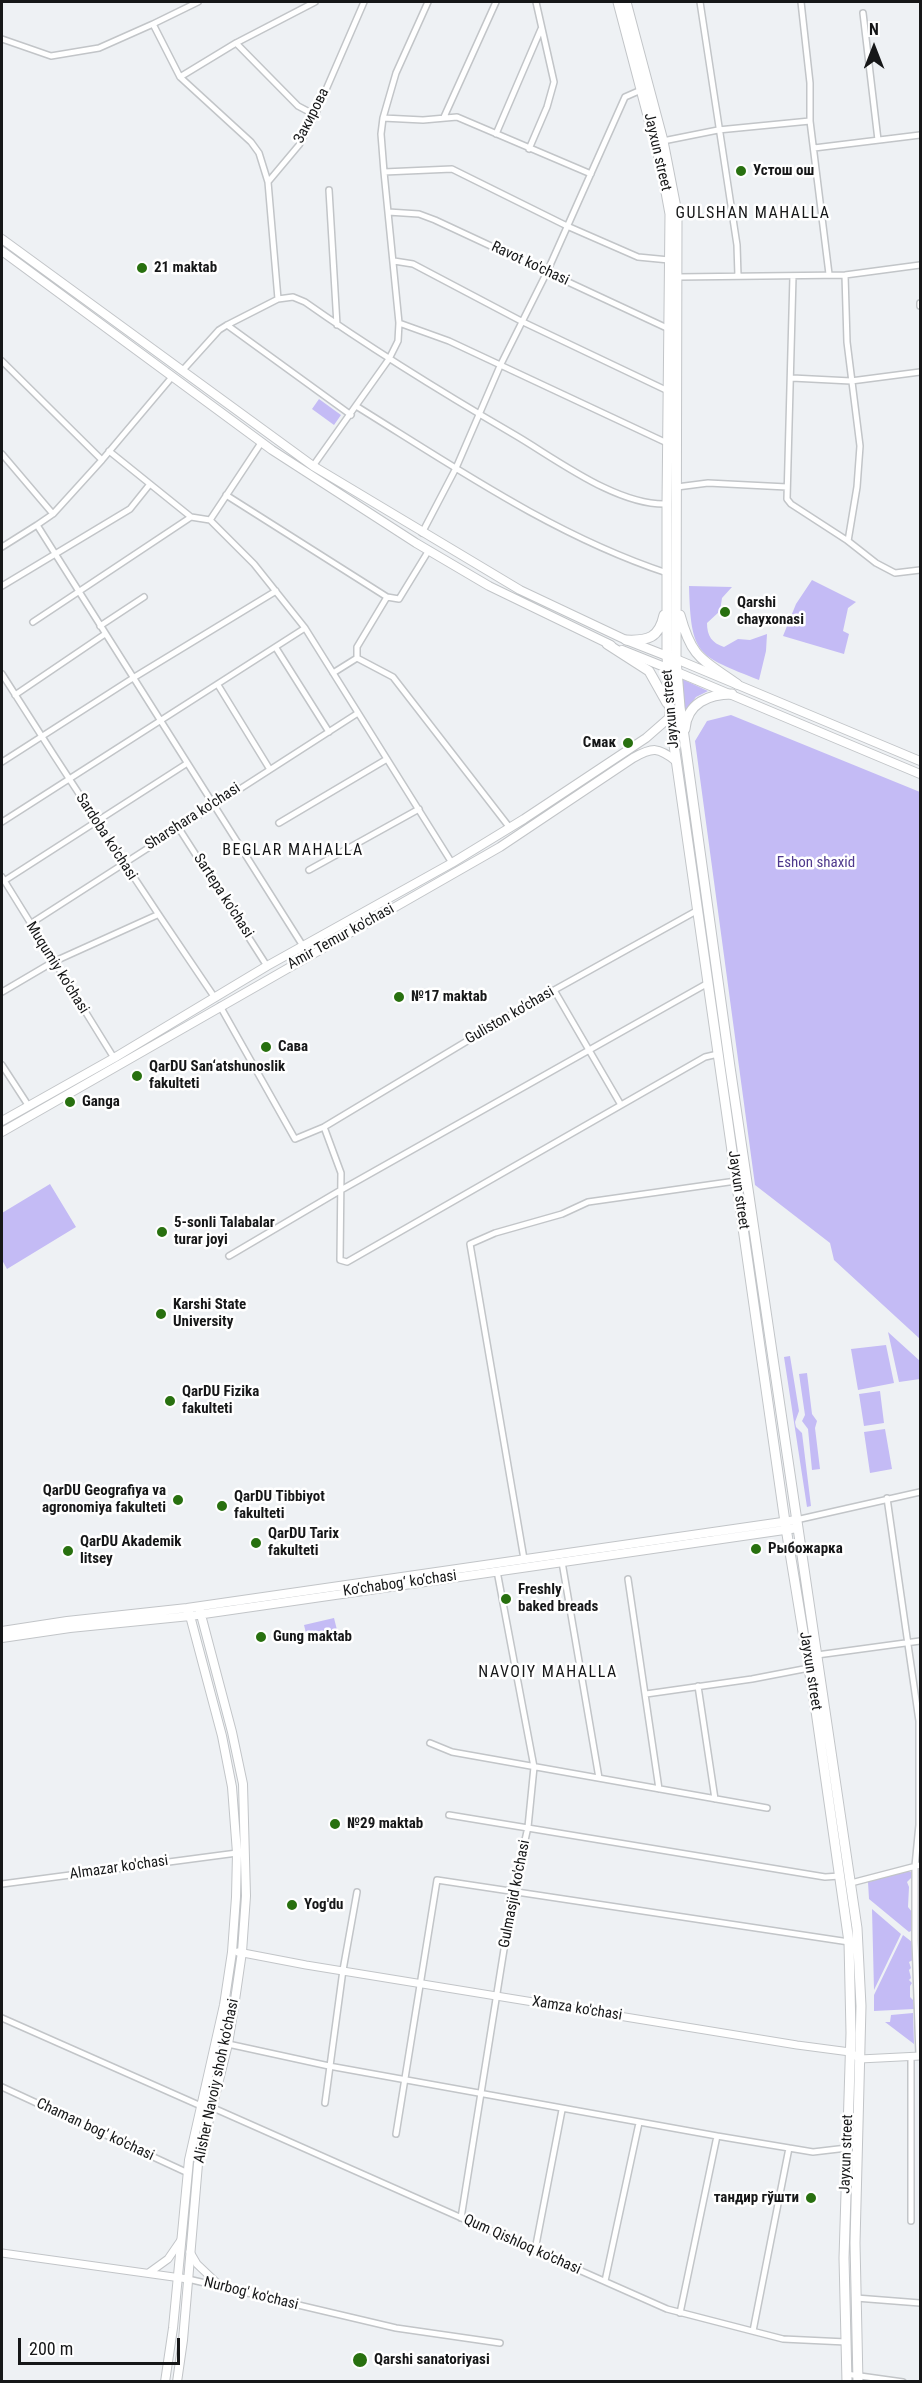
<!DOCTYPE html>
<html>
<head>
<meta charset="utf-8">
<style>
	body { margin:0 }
	#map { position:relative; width:922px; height:2383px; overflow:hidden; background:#eef1f4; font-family:"Roboto Condensed",sans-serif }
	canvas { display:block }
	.frame { position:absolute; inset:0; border:3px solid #161718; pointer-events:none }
	.north { position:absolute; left:844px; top:18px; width:60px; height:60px; -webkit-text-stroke:4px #fff; paint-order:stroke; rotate:0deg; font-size:16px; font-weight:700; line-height:24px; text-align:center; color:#161718 }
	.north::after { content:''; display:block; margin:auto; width:21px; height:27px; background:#161718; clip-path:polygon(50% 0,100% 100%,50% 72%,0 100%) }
	.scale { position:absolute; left:18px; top:2338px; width:162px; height:27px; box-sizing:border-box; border:3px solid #161718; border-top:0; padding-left:8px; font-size:18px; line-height:21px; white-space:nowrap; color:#161718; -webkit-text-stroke:4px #fff; paint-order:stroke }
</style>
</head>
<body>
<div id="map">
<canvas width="922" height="2383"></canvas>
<div class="frame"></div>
<div class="north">N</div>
<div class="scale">200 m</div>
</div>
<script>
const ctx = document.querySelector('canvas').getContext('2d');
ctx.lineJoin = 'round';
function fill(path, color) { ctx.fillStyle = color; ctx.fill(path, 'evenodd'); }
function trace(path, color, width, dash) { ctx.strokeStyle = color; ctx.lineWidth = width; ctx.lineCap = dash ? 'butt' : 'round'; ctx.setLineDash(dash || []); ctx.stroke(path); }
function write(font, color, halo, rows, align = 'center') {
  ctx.font = font + ' "Roboto Condensed",sans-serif'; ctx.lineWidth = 5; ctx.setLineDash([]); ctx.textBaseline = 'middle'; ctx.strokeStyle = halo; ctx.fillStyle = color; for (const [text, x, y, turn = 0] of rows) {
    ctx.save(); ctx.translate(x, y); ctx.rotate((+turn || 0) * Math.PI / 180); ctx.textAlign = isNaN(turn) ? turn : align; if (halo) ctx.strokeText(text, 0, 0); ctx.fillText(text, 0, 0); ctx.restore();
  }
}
const green = new Path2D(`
	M319 399 341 415 334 425 312 409Z
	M812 580 856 602 848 608 843 631 849 634 844 654 783 636 796 604Z
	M689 586 732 587 722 598 720 611 707 623C707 636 712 643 724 647L738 639 750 640 767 634 766 651 759 680C697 655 691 656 689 586Z
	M682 679 708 691 696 697 684 713Z
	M731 715 920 792V1339L834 1260 830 1243 755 1185 695 741 707 721Z
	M50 1184 76 1227 7 1269 2 1260V1213Z
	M888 1332 920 1361V1383V1379L899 1382Z
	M886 1345 894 1383 858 1390 851 1349Z
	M790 1356 799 1411 795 1422 796 1427 802 1433 811 1506 807 1507 784 1357Z
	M807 1373 812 1414 817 1421 815 1428 820 1469 812 1470 808 1429 802 1421 805 1415 799 1374Z
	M880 1391 884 1423 864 1426 859 1394Z
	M885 1429 892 1469 870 1473 864 1432Z
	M334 1618 338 1634 308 1641 304 1625Z
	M907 1871 911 1872 912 1877 907 1882 909 1887 908 1907 912 1912 913 1930 909 1932 869 1899 868 1882Z
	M872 1909 901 1934 874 1990Z
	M903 1935 912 1942 913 1960 909 1962 911 1968 909 1970 911 1978 909 1980 912 1983 910 1986V1997L913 2000 914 2009 874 2011V1995Z
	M913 2013 914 2044 885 2022H890L891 2015Z`);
const minor = new Path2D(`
	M700 2 737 245 738 276
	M801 2 810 83V121L829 274
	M863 13 878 140
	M153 24 180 77 251 142 259 153 268 182
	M2 39 51 56 99 48 153 24 198 2
	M236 43 298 106 315 115
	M180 77 236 43 315 2
	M444 117 496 2
	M383 118 423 120 457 117 591 174
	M496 134 541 29
	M663 141 718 130 810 121
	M814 148 920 135
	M529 149 547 107 554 82 536 2
	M384 172 452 169 567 226 638 257 669 260
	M329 190 337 325
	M388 212 419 214 435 220 669 329
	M394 261 413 264 523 322 668 391
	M845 275 847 342 860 446 857 487 848 541
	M793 276 787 499 791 504 848 541 876 563 895 573 920 570
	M678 277 845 275 920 265
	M278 299 268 182 299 145 315 115 364 2
	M920 303V306
	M399 323 449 341 667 443
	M227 325 351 415
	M2 361 102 460
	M182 371 219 330 227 325 278 299 293 297 305 302C373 350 443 393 515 435 556 459 617 506 667 504
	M172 377 102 460 53 514 37 525 303 946
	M792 378 851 381 920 372
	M356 406C456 468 555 536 667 573
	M109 451 191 517 210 520 254 564 305 628 452 863
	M2 454 53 514
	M313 466 389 359 398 341 399 323 384 172 381 134 383 118 396 73 428 2
	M677 487 708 483 787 487
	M226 495 387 597 357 647V658
	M210 520 261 443
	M422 533 456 468 500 366 547 272 625 97 641 90
	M2 547 37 525
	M2 586 130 509 150 484
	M387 597 399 599 429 550
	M33 622 191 517
	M100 626 144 597
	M276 648 329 732
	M333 673 357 658 393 677 510 828
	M2 674C71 783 142 891 215 998
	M218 685 269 768
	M15 695 105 634
	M2 762 133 678 276 591
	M2 822 305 628
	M279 823 387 759
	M178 827 267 966
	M309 870 419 809
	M2 877 114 1058
	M4 881 186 764
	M30 924 358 713
	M554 990 621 1105
	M2 992 53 962 157 915
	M220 1006 295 1139 324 1127 522 1008 698 910
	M2 1065 28 1105
	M324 1127 341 1173 340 1260 347 1262 705 1057 718 1054
	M229 1256 341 1190 708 983
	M887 1498 919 1721V1825L915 1866V1940L919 2056
	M796 1520 920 1492
	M524 1559 470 1244 495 1233 562 1214 588 1202 736 1181
	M562 1562 599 1778
	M628 1579 659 1789
	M817 1655 920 1641
	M698 1686 715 1799
	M646 1694 752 1679 809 1668
	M430 1743 452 1752 767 1808
	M449 1815 825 1877 840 1876
	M851 1883 920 1865
	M2 1884 237 1853
	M2 2018 201 2106
	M228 2044 329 2066 717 2136 813 2152 847 2148
	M2 2087 188 2173
	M325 2103 343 1970 357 1892
	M211 2107 667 2309 783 2339 846 2342
	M396 2134 437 1880 849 1942
	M461 2218 513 1893 528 1827 534 1767 497 1571
	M911 2221V2058
	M535 2250 562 2110
	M188 2279 396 2328 500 2343
	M605 2281 639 2123
	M856 2298 920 2303
	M680 2313 717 2136
	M753 2331 789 2148
	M846 2374 903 2382`);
const tertiary = new Path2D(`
	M238 1952 306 1965 797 2045 850 2052 860 2059 920 2056
	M190 2252 197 2264 219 2285
	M2 2253 188 2279
	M150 2272 168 2259 181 2240`);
const secondary = new Path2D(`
	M2 239 313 466 520 590 626 640 672 658
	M2 251 272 450 416 543 489 586 611 645
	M622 650 672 670
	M2 1121 114 1058 267 966 452 863 524 819 646 738 670 717
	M2 1132 500 847 633 758C653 747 658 747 676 761
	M2 1631 67 1621 187 1608 796 1520
	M2 1638 70 1628 190 1616 798 1528
	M165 2382 173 2328 189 2160 224 2005 232 1952 236 1897 237 1853 232 1787 222 1736 189 1612
	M177 2382 183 2340 198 2164 228 2044 234 2007 242 1952 246 1896 243 1784 232 1732 200 1611`);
const primary = new Path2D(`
	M676 659 920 761
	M677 672 920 774`);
const trunk = new Path2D(`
	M618 2 661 165 670 214 667 504V655L670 717 785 1522 816 1711 849 1942 851 2033 844 2258 847 2382
	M626 2 663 141 677 213 676 659 680 707 730 1067 857 1928 861 2006 855 2243 858 2382
	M680 615C692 659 702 659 737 684
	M626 640C648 641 659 638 664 615
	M607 644 649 671 667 703
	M685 729C687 703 709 694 732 694`);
const markers = [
	[741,171,6,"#28700f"],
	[142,268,6,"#28700f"],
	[725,612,6,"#28700f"],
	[628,743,6,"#28700f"],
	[399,997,6,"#28700f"],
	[266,1047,6,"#28700f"],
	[137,1076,6,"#28700f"],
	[70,1102,6,"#28700f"],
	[162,1232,6,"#28700f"],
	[161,1314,6,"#28700f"],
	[170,1401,6,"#28700f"],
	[178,1500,6,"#28700f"],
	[222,1506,6,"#28700f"],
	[256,1543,6,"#28700f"],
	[756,1549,6,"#28700f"],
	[68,1551,6,"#28700f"],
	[506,1599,6,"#28700f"],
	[261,1637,6,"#28700f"],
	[335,1824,6,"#28700f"],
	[292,1905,6,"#28700f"],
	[811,2198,6,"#28700f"],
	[360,2360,8,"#28700f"]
];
const streetNames = [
	["Закирова",312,116,-63],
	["Jayxun street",657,152,77],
	["Ravot ko'chasi",530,264,25],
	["Jayxun street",671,709,-95],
	["Sharshara ko'chasi",193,817,-33],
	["Sardoba ko'chasi",106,837,57],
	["Sartepa ko'chasi",223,896,57],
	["Amir Temur ko'chasi",341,937,-29],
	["Muqumiy ko'chasi",57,968,58],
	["Guliston ko'chasi",510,1016,-30],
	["Jayxun street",738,1190,82],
	["Ko‘chabog‘ ko‘chasi",400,1584,-8],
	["Jayxun street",810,1671,81],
	["Almazar ko'chasi",119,1868,-8],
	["Gulmasjid ko'chasi",515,1894,-79],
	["Xamza ko'chasi",577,2009,9],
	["Alisher Navoiy shoh ko'chasi",217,2081,-78],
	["Chaman bog' ko'chasi",95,2130,25],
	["Jayxun street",847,2154,-88],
	["Qum Qishloq ko'chasi",522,2245,24],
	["Nurbog' ko'chasi",251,2294,14]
];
const poiNames = [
	["Устош ош",753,171],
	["21 maktab",154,268],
	["Qarshi",737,603],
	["chayxonasi",737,620],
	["Смак",616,743,"right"],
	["№17 maktab",411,997],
	["Сава",278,1047],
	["QarDU San‘atshunoslik",149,1067],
	["fakulteti",149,1084],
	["Ganga",82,1102],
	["5-sonli Talabalar",174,1223],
	["turar joyi",174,1240],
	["Karshi State",173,1305],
	["University",173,1322],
	["QarDU Fizika",182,1392],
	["fakulteti",182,1409],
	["QarDU Geografiya va",166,1491,"right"],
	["agronomiya fakulteti",166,1508,"right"],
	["QarDU Tibbiyot",234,1497],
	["fakulteti",234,1514],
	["QarDU Tarix",268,1534],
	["fakulteti",268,1551],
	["QarDU Akademik",80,1542],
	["litsey",80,1559],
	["Рыбожарка",768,1549],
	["Freshly",518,1590],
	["baked breads",518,1607],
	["Gung maktab",273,1637],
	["№29 maktab",347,1824],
	["Yog'du",304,1905],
	["тандир гўшти",799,2198,"right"],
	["Qarshi sanatoriyasi",374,2360]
];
const parkNames = [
	["Eshon shaxid",816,863]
];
const neighbourhoodNames = [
	["GULSHAN MAHALLA",753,214],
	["BEGLAR MAHALLA",293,851],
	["NAVOIY MAHALLA",548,1673]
];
fill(green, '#c4bbf5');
trace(minor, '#c2c5c8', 8);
trace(tertiary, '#c2c5c8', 9);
trace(secondary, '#c2c5c8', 10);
trace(primary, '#c2c5c8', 10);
trace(trunk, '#c2c5c8', 11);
trace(minor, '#fff', 5);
trace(tertiary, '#fff', 7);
trace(secondary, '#fff', 8);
trace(primary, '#fff', 8);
trace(trunk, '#fff', 9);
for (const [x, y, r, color] of markers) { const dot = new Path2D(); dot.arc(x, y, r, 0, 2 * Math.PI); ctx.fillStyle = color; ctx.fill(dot); trace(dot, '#fff', 2); }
write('15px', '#161718', '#fff', streetNames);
write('bold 15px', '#161718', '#fff', poiNames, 'left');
write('15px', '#4e398c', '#fff', parkNames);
ctx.letterSpacing = '1.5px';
write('16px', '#161718', '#fff', neighbourhoodNames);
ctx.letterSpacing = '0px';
</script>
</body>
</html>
